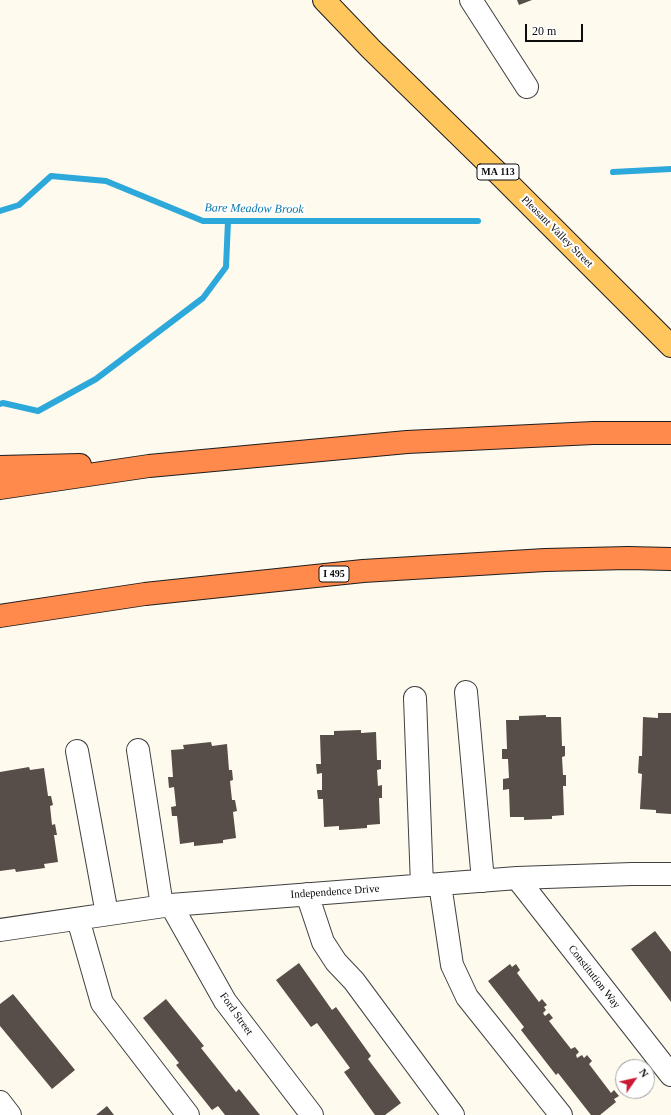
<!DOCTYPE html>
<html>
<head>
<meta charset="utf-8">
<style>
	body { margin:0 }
	#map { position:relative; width:671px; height:1115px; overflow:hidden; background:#fffaee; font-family:"Times New Roman",serif }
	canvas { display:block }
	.north { position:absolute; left:615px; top:1059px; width:40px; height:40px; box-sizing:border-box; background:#fff; border:1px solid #9e9e9e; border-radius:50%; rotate:56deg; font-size:11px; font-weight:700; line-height:16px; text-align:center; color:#0d0d0d }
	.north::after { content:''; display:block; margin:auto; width:14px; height:18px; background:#cb1834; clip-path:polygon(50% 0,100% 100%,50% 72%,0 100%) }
	.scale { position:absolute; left:525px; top:24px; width:58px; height:18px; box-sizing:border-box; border:2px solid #0d0d0d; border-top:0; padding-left:5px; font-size:12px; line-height:14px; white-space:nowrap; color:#0d0d0d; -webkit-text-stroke:3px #fff; paint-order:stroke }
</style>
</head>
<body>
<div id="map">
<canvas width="671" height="1115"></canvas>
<div class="north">N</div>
<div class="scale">20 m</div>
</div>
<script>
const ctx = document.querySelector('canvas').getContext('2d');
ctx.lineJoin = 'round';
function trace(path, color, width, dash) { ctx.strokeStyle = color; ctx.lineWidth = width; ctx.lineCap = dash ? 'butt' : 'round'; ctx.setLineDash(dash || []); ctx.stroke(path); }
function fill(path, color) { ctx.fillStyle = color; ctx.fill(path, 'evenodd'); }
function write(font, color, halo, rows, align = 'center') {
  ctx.font = font + ' "Times New Roman",serif'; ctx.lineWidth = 4; ctx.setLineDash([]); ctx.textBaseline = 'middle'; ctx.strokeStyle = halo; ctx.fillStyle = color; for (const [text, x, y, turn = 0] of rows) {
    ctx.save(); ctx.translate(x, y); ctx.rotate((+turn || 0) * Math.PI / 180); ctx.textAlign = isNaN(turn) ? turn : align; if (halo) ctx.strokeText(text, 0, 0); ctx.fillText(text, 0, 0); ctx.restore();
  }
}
const stream = new Path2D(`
	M613 172 671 169
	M0 211 19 205 51 176 106 181 203 221H478
	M0 404 3 403 38 411 96 379 203 298 226 267 228 221`);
const building = new Path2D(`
	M517 0H532L519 5Z
	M658 713H671V814L656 813V810L640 809 642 774 638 773 639 756H642L643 717 658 718Z
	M546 715V717H561L562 746H565V756L562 757 563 775H566V786H563L564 815 552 816V819L524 820V817H510L509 789 503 790V779L509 778 508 759H502V749H507L506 720H519V716Z
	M361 730V733L376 732 377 760H381V769L377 770 378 786 382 785V798H379L380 824 367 825V828L339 830V826L324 827 323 799H318L317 790H322V773L317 774 316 764H321L320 735H334V731Z
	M211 742 212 746 227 744 229 770H232L233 780 230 781 232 800H235L237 811 233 812 236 838 223 840V843L194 846V842L180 844 177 816H172L171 807 176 806 174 787 169 788 168 777H173L171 750 184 749 183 745Z
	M29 767 30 770 44 768 48 796H51L53 805 50 806 52 825 55 824 57 835H54L58 862 44 864 45 868 16 872 15 869 0 871V772Z
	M655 931 671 952V1002L631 949Z
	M299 963 332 1010 336 1007 371 1056 368 1059 401 1103 385 1115H375L344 1072 350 1068 317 1023 311 1027 276 980Z
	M510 964 512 967 516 964 520 970 517 973 539 1002 542 999 547 1005 544 1007 546 1010 543 1013 545 1016 549 1013 553 1018 549 1021 571 1049 575 1047 579 1052 576 1055 577 1058 582 1055 584 1058 587 1055 592 1061 589 1064 611 1093 614 1090 619 1096 614 1099 616 1102 600 1115H591L558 1073 556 1075 521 1030 524 1027 488 981Z
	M13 994 75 1070 52 1089 0 1026V1004Z
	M166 999 204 1046 201 1048 236 1092 239 1089 260 1115H225L218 1106 212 1110 176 1065 179 1063 143 1018Z
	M107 1106 114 1115H96Z`);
const minor = new Path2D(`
	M471 0 527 87
	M466 692 483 881
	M415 698 422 885
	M138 750 162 906
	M77 751 107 914
	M517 878 671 1075
	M440 884 452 965 467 997 561 1115
	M307 894 323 942 336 962 354 981 453 1115
	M171 905 225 1001 312 1115
	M78 919 102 1003 188 1115
	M0 930 171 905 517 878 632 874H671
	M0 1102 10 1115`);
const major = new Path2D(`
	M324 0 371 49 501 176 671 346`);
const highway = new Path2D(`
	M0 467 80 465
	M0 488 149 466 407 442 593 433H671
	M0 616 145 594 363 571 545 560 628 558 671 559`);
const shields = [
	[498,172,42],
	[334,574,30]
];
const shieldNames = [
	["MA 113",498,172],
	["I 495",334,574]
];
const streetNames = [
	["Pleasant Valley Street",557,232,45],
	["Independence Drive",335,892,-4],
	["Constitution Way",594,977,52],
	["Ford Street",236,1014,55]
];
const waterNames = [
	["Bare Meadow Brook",254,209,1]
];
trace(stream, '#2da8da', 6);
fill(building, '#574d49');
trace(minor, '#404040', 24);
trace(major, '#1e1e1e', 24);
trace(highway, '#1e1e1e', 24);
trace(minor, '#fff', 22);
trace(major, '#ffc65e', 22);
trace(highway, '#ff8a4c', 22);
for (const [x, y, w] of shields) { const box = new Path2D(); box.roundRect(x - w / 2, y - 8, w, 16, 3); ctx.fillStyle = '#fff'; ctx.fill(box); trace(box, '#0d0d0d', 1); }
write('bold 10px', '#0d0d0d', null, shieldNames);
write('11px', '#0d0d0d', '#fff', streetNames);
write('italic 12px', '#0b77ab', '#fff', waterNames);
</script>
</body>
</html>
